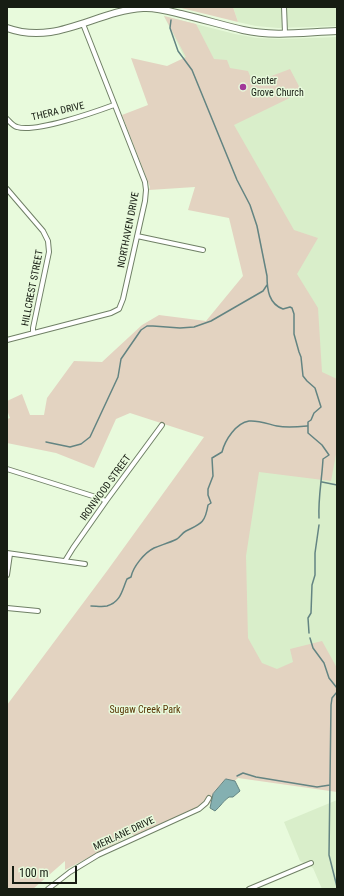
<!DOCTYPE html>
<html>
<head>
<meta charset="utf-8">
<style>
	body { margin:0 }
	#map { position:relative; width:344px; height:896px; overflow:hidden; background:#e8fadc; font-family:"Roboto Condensed",sans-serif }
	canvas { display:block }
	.frame { position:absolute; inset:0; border:8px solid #171d13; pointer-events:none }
	.scale { position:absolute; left:12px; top:866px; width:65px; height:18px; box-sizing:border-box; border:2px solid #171d13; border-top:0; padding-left:5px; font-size:12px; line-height:14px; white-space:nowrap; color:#171d13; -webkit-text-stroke:3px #e8fadc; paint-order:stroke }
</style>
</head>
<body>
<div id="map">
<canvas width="344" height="896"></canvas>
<div class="frame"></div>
<div class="scale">100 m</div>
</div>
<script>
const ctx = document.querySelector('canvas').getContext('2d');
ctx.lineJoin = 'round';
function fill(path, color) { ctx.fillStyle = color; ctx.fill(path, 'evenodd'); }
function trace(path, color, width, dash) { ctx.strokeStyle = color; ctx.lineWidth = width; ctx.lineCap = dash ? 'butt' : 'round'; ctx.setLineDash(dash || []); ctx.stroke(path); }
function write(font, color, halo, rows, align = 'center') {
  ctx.font = font + ' "Roboto Condensed",sans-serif'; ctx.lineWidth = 3; ctx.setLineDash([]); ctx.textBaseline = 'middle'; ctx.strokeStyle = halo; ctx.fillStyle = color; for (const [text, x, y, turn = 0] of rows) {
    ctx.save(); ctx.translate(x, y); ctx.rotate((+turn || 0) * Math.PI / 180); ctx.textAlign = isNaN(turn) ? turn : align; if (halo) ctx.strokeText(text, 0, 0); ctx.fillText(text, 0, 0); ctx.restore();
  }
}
const built = new Path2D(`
	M233 7H337V26L278 28 256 26 238 22Z
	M164 16 235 34 257 38 283 39 337 37V700L247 662 236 447 322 476 195 79Z
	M337 800V889H322L313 868 300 861 284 822Z`);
const green = new Path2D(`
	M177 7H233L238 22Z
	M164 16 196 24 214 59 227 60 230 68 248 71 253 83 290 69 302 92 234 125 294 230 318 238 297 274 318 308 322 372 337 379V449L331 481 259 472 246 556 248 638 262 663 277 669 293 662 290 649 322 641 337 668V792L238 778 206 807 136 840 133 834 65 870V861L33 889H7V705L107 571 204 437 130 413 116 419 94 468 56 453 7 443V419L10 418 7 410V401L22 394 30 415H44L47 398 74 361 102 362 142 325 159 315 206 321 243 276 229 218 188 210 195 187 149 190 150 187 122 115 148 105 131 58 167 66 186 57Z`);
const water = new Path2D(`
	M226 779 235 781 240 791 233 797H229C223 801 221 806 215 811L210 808 213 794Z`);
const stream = new Path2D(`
	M171 20 170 28 178 51 192 70 237 180 250 205 257 226 267 276C267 290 269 304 283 309L290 307 292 308 294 314V334L299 352 301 357 303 376 307 381 315 388 321 407 314 413 311 420 308 422V433L322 445 329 455 323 459C322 479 318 498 319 518
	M46 442 70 447 81 444 90 437 118 377 121 359 141 330 147 326H153L180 328 194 327 211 321 263 291 267 285
	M322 482 337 485
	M91 606C96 606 102 607 107 606 121 602 122 590 127 579L131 577C133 567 144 553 154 548 161 545 169 543 177 539 180 537 182 533 186 531 200 524 205 524 208 505L211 503 208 495V489L213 476 212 458 222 452C225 440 236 423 249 421 258 420 268 424 277 426 287 428 297 427 307 426
	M309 633 308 618 311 613 312 585 315 575V553L319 525
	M310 638 313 648 324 663 329 678 337 688
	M337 692 332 698 331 705 329 855 337 887
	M237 776 243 773 256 777 317 787 330 785`);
const street = new Path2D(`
	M284 7 285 33
	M7 119C10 122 13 126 17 127 35 133 95 112 114 105
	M7 189 43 231 48 241 49 252 33 328V333
	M137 236 203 250
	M7 340 111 313 119 309 123 299 145 201 146 190 145 182 83 24
	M7 469 99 498 106 501
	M7 553 85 564
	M65 561 73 548 106 501 162 425
	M7 575 10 554
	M7 608 38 611
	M48 889 70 872 98 855 199 809 206 803 209 798
	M249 889 311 863`);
const secondary = new Path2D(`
	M7 28C57 46 95 11 143 8 156 7 169 11 181 14 202 19 222 25 243 30 274 37 306 32 337 31`);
const markers = [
	[243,87,4,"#a23899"]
];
const poiNames = [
	["Center",251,81],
	["Grove Church",251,93]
];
const streetNames = [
	["THERA DRIVE",58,112,-13],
	["NORTHAVEN DRIVE",129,230,-79],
	["HILLCREST STREET",33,288,-79],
	["IRONWOOD STREET",106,488,-54],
	["MERLANE DRIVE",124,834,-25]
];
const parkNames = [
	["Sugaw Creek Park",145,710]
];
fill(built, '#d9eeca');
fill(green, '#e3d3c1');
fill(water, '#84b0b1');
trace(water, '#638482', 1);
trace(stream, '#638482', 1.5);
trace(street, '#708066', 6);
trace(secondary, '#708066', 8);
trace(street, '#fff', 4);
trace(secondary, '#fff', 6);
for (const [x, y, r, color] of markers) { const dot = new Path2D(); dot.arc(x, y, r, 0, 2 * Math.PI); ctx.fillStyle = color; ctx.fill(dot); trace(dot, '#e8fadc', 1.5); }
write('10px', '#171d13', '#e8fadc', poiNames, 'left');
write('10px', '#171d13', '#e8fadc', streetNames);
write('10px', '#583504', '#e8fadc', parkNames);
</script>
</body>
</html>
